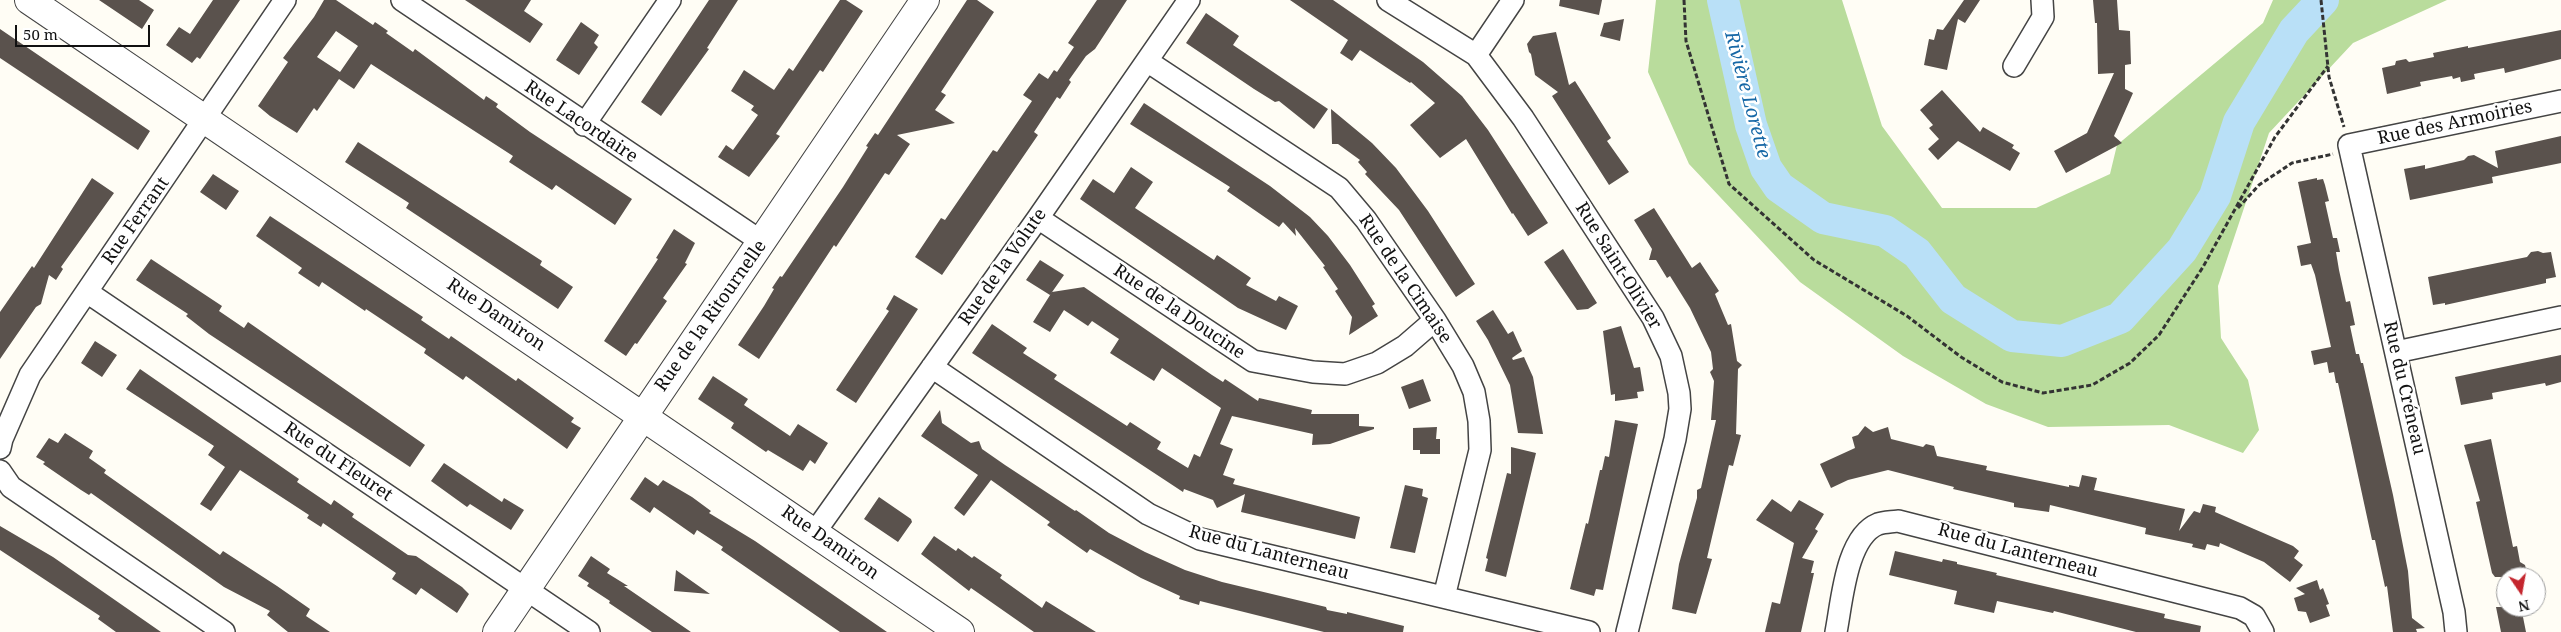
<!DOCTYPE html>
<html>
<head>
<meta charset="utf-8">
<style>
	body { margin:0 }
	#map { position:relative; width:2561px; height:632px; overflow:hidden; background:#fffdf5; font-family:"Noto Serif",serif }
	canvas { display:block }
	.north { position:absolute; left:2496px; top:567px; width:50px; height:50px; box-sizing:border-box; background:#fff; border:1px solid #a0a0a0; border-radius:50%; rotate:168deg; font-size:14px; font-weight:700; line-height:20px; text-align:center; color:#111 }
	.north::after { content:''; display:block; margin:auto; width:18px; height:22px; background:#c4262e; clip-path:polygon(50% 0,100% 100%,50% 72%,0 100%) }
	.scale { position:absolute; left:15px; top:25px; width:135px; height:22px; box-sizing:border-box; border:2px solid #111; border-top:0; padding-left:6px; font-size:15px; line-height:18px; white-space:nowrap; color:#111; -webkit-text-stroke:4px #fff; paint-order:stroke }
</style>
</head>
<body>
<div id="map">
<canvas width="2561" height="632"></canvas>
<div class="north">N</div>
<div class="scale">50 m</div>
</div>
<script>
const ctx = document.querySelector('canvas').getContext('2d');
ctx.lineJoin = 'round';
function fill(path, color) { ctx.fillStyle = color; ctx.fill(path, 'evenodd'); }
function trace(path, color, width, dash) { ctx.strokeStyle = color; ctx.lineWidth = width; ctx.lineCap = dash ? 'butt' : 'round'; ctx.setLineDash(dash || []); ctx.stroke(path); }
function write(font, color, halo, rows, align = 'center') {
  ctx.font = font + ' "Noto Serif",serif'; ctx.lineWidth = 5; ctx.setLineDash([]); ctx.textBaseline = 'middle'; ctx.strokeStyle = halo; ctx.fillStyle = color; for (const [text, x, y, turn = 0] of rows) {
    ctx.save(); ctx.translate(x, y); ctx.rotate((+turn || 0) * Math.PI / 180); ctx.textAlign = isNaN(turn) ? turn : align; if (halo) ctx.strokeText(text, 0, 0); ctx.fillText(text, 0, 0); ctx.restore();
  }
}
const forest = new Path2D(`
	M1656 0H1842L1882 126 1942 208H2036L2110 174 2117 145 2263 23 2273 0H2447L2353 43 2269 133 2218 286 2221 338 2248 380 2259 430 2243 453 2169 425 2048 427 1986 404 1903 356 1800 282 1689 164 1648 72Z`);
const river = new Path2D(`
	M1723 0 1751 125 1766 168 1779 187 1823 218 1885 231 1917 253 1953 299 2012 336 2062 341 2120 318 2182 250 2215 196 2239 122 2294 31 2323 0`);
const building = new Path2D(`
	M99 0H139L154 10 142 29Z
	M213 0H240L200 59 197 57 192 63 166 45 179 27 190 34Z
	M324 0H336L373 25 375 22 388 31 386 33 413 52 415 49 484 100 486 96 498 104 496 107 530 132 632 199 615 225 556 185 552 190 509 162 513 156 371 64 354 89 339 79 317 111 314 108 297 133 270 116 258 106 288 62 283 58 314 17ZM336 31 358 46 340 72 317 57Z
	M465 0H531L524 11 543 24 530 43Z
	M709 0H738L707 48 709 49 661 116 641 102Z
	M840 0H846L863 11 823 72 820 70 776 134 780 136 749 177 718 157 726 145 733 150 758 115 751 110 754 106 731 91 744 70 774 90 789 68 793 71Z
	M967 0H977L994 12 941 92 946 95 935 110 955 123 897 135 910 144 889 175 885 173 836 247 834 245 759 359 738 345 764 306 774 289 772 288 780 276 782 277 843 187 868 147 866 146 875 133 878 135Z
	M1097 0H1127L1095 49 1086 56 1069 80 1071 82 1060 99 1057 97 1034 132 1038 135 942 275 915 257 941 218 945 220 993 150 997 152 1032 101 1023 95 1039 73 1048 79 1054 70 1057 72 1074 47 1068 43Z
	M1290 0H1333L1423 62 1462 96 1488 130 1548 223 1528 236 1513 213 1512 214 1466 139 1440 158 1410 125 1435 103 1411 82 1410 83 1360 50 1352 61 1340 53 1348 40Z
	M1560 0H1602L1599 15 1559 6Z
	M1964 0H1980L1965 23 1958 19 1947 70 1924 65 1929 39 1934 40 1937 29 1943 30Z
	M2093 0H2117L2119 30 2130 31 2131 64 2125 65V89L2133 93 2114 136 2122 143 2066 173 2054 151 2087 133 2114 73 2098 74 2097 23H2095Z
	M1206 13 1239 36 1233 45 1328 109 1314 129 1279 101 1275 102 1254 89 1186 43Z
	M1624 19 1620 41 1600 36 1604 23Z
	M581 22 599 35 594 43 598 47 579 75 556 60Z
	M0 29 150 131 138 150 0 58Z
	M2561 30V59L2505 73 2504 68 2474 74 2475 79 2461 82 2460 77 2453 79 2452 76 2420 82 2421 86 2387 94 2382 68 2395 65 2396 61 2406 59 2409 62 2434 57 2433 53 2468 46V48Z
	M1556 32 1569 85 1575 81 1611 138 1607 141 1629 172 1609 185 1552 96 1558 92 1535 75 1531 54 1529 52 1527 44 1533 36Z
	M1942 90 1980 132 1983 127 2014 145 2012 148 2020 153 2010 171 1958 141 1938 160 1928 149 1939 139 1929 128 1933 125 1920 110Z
	M1144 103 1270 186 1310 217 1328 236 1350 265 1375 304 1372 306 1378 316 1349 335 1352 317 1335 291 1338 289 1323 267 1325 266 1295 228 1296 236 1283 222 1279 227 1227 191 1230 187 1130 124Z
	M1331 109 1372 143 1396 168 1428 211 1475 284 1456 297 1399 210 1365 174 1367 172 1358 162 1360 160 1338 144H1332Z
	M2561 136V163L2492 177 2493 183 2410 200 2404 169 2425 165V169L2464 160 2468 156 2474 155 2498 168 2495 151Z
	M358 142 542 261 540 265 573 287 558 309 406 208 409 203 345 162Z
	M1131 167 1153 182 1135 208 1214 260 1217 255 1251 278 1246 285 1276 301 1279 296 1298 306 1286 330 1238 308 1080 199 1093 179 1114 193Z
	M213 174 239 191 226 210 200 192Z
	M92 178 114 193 61 267 63 269 56 280 49 275 41 304 36 307 0 359V312L32 266 34 268Z
	M2317 178V180L2323 179 2325 185 2329 201 2325 202 2333 238H2337L2340 252H2336L2339 270 2346 302 2350 301 2355 325 2350 326 2356 354H2359L2361 363H2363L2393 495 2408 571 2412 618 2425 628 2416 629 2417 632H2393L2387 586 2385 587 2375 540H2372L2338 383H2336L2334 372 2329 373 2327 362 2314 365 2311 351 2331 347 2315 275 2311 264 2301 266 2297 246 2311 243 2298 182Z
	M1654 208 1692 268 1700 262 1719 291 1715 294 1728 325 1731 324 1737 361 1742 365 1738 369 1736 434 1741 435 1733 466 1729 465 1707 558 1712 559 1696 614 1672 609 1679 564 1697 498V490L1701 488 1716 420H1711L1714 381 1710 372 1713 369 1711 352 1690 308 1670 276 1667 278 1656 260H1649L1652 249 1634 220Z
	M270 216 423 317 421 320 449 339 451 336 516 381 518 378 574 418 571 422 581 428 567 449 466 376 463 380 424 353 426 349 366 309 365 311 322 282 319 287 298 273 302 268 256 236Z
	M674 229 695 243 685 263 687 264 663 298 667 301 637 344 635 343 626 356 604 341 658 259 656 258Z
	M1563 249 1597 303 1588 309 1577 310 1544 262Z
	M2538 251 2543 253 2551 252 2556 277 2546 279V283L2445 305V303L2433 305 2428 277 2527 257 2531 252Z
	M151 259 222 306 219 311 244 328 248 322 425 445 410 467 209 334 186 316 188 314 136 280Z
	M1040 260 1064 275 1050 295 1026 280Z
	M1084 287 1212 375 1223 382 1225 379 1258 401 1259 398 1312 410 1311 414H1359V426L1374 427V429L1330 444 1312 445 1313 434 1232 416 1220 444 1233 449 1223 475 1235 479 1233 484 1360 517 1355 539 1241 512 1245 494 1217 508 1213 500 1184 489 1183 492 972 353 992 324 1027 348 1023 353 1057 375 1054 379 1127 426 1130 422 1161 442 1157 449 1188 468 1194 454 1200 457 1221 408 1162 368 1154 381 1110 353 1119 339 1092 321 1088 326 1064 310 1050 332 1033 322 1052 292Z
	M894 295 918 309 856 403 836 390 889 311 886 309Z
	M1493 310 1508 334 1513 331 1522 351 1512 358 1513 360 1524 357 1533 377 1543 434 1518 433 1510 385 1488 340 1476 321Z
	M1621 326 1634 368 1640 367 1644 391 1637 392 1638 398 1615 401V394L1611 395 1603 331Z
	M95 341 117 355 102 377 81 363Z
	M2561 355V382L2546 386 2545 383 2492 393 2493 399 2461 405 2455 377Z
	M140 369 299 479 297 482 331 505 334 500 354 514 352 517 408 555 416 556 462 587 469 594 457 613 421 588 416 595 392 579 396 573 323 523 321 527 307 518 309 515 240 470 211 511 200 504 225 467 208 455 214 446 126 389Z
	M713 376 748 399 744 405 790 436 798 424 828 443 815 464 810 460 803 471 768 450 766 452 731 428 734 423 698 399Z
	M1423 379 1431 401 1409 409 1401 387Z
	M940 410 942 423 971 443 979 441 982 449 1005 465 1075 511 1076 510 1109 533 1145 552 1185 570 1222 582 1326 607 1327 610 1347 614V612L1404 626 1403 632H1324L1200 601 1199 605 1179 599 1180 596 1141 578 1090 549 1087 553 1047 525 1050 522 991 480 964 516 954 508 978 475 921 436Z
	M1615 420 1638 424 1603 590 1596 589 1594 596 1570 589 1586 523 1588 524 1600 470H1602L1605 456 1609 457Z
	M1865 426 1873 432 1888 427 1891 439 1923 447 1926 444 1934 446 1937 456 1987 466 1986 470 2069 487V485L2079 487 2082 475 2097 478 2094 490 2185 509 2179 531 2194 511 2200 513 2203 504 2216 507 2215 512 2293 546 2299 551 2294 558 2303 565 2290 582 2264 562 2220 543 2219 547 2207 544 2205 550 2192 547 2193 544 2145 534 2146 528 2050 505 2049 512 2014 507V503L1953 489 1954 487 1888 470 1848 480 1831 488 1820 464 1855 448 1852 437 1858 435Z
	M1437 427 1436 439H1440V454H1420V450H1413V428Z
	M65 433 93 451 89 458 106 470 104 473 220 555 223 551 277 586 310 609 306 616 330 632H288L267 615 270 611 224 587 91 493 89 495 81 490 43 464 45 462 36 457 49 438 58 443Z
	M2491 439 2513 547 2517 546 2520 562 2525 565 2528 577H2495L2492 573 2476 502 2480 501 2464 445Z
	M1511 447 1536 453 1506 577 1485 571 1488 559 1486 558 1507 473 1511 474Z
	M444 463 502 502 504 498 524 510 511 530 470 504 467 507 431 481Z
	M645 477 658 486 663 480 692 497 711 511 709 513 755 541 887 632H840L721 550 723 547 697 530 694 535 654 507 650 513 630 499Z
	M1405 485 1423 489 1422 496 1428 498 1415 553 1390 548Z
	M879 497 911 519 912 522 898 542 864 519Z
	M1772 499 1791 512 1799 500 1824 514 1815 529 1818 531 1802 558 1814 561 1811 573H1814L1801 632H1765L1772 602 1780 604 1794 543 1756 520Z
	M0 526 53 557 161 632H116L98 619 100 616 0 550Z
	M934 536 956 551 958 548 972 558 974 556 1002 575 1000 578 1042 608 1046 601 1096 632H1034L971 588 969 591 921 554Z
	M1895 551 1942 562 1943 559 1957 562V564L1997 573 1996 575 2165 614 2164 618 2201 626 2200 632H2136L2054 611 2053 613 1997 601 1994 613 1954 604 1957 591 1889 575Z
	M591 556 610 569 607 573 628 586H624L691 632H652L609 603 610 601 587 586 589 583 578 576Z
	M676 570 710 594 674 591Z
	M2317 580 2320 590 2323 588 2329 604 2326 605 2330 616 2310 623 2306 612 2298 611 2294 598 2305 594 2296 588Z
	M2496 607H2521L2526 632H2501Z`);
const path = new Path2D(`
	M1684 0 1686 41 1729 184 1814 260 1907 316 1961 357 2002 382 2043 393 2092 385 2130 363 2159 335 2203 267 2275 137 2328 66
	M2321 0 2329 77 2344 127
	M2238 208 2259 185 2292 163 2333 154`);
const minor = new Path2D(`
	M402 0 762 242
	M1388 0 1476 55 1523 118 1653 318 1671 356 1679 393 1680 409 1675 439 1627 632
	M1476 55 1513 0
	M1147 61 1339 188 1366 220 1435 320 1463 366 1474 392 1479 421 1480 450 1444 597
	M2014 66 2043 17 2042 0
	M584 125 670 0
	M1038 218 1253 361 1313 372 1345 374 1377 363 1405 346 1435 320
	M87 292 589 632
	M2396 352 2561 317
	M932 367 1148 514 1200 539 1589 632
	M0 448 2 439 30 375 285 0
	M0 471 11 487 224 632
	M815 532 1038 218 1189 0
	M1836 632C1842 602 1846 537 1878 524 1884 522 1892 522 1898 521L2240 608 2254 616 2263 632
	M2456 632 2454 612 2349 145 2561 101`);
const tertiary = new Path2D(`
	M29 0 960 632
	M497 632 925 0`);
const streetNames = [
	["Rue Lacordaire",581,122,34],
	["Rue des Armoiries",2455,123,-12],
	["Rue Ferrant",136,221,-55],
	["Rue Saint-Olivier",1618,266,58],
	["Rue de la Volute",1003,267,-55],
	["Rue de la Cimaise",1405,279,56],
	["Rue de la Doucine",1179,312,34],
	["Rue Damiron",496,315,34],
	["Rue de la Ritournelle",711,316,-55],
	["Rue du Créneau",2404,388,77],
	["Rue du Fleuret",338,462,34],
	["Rue Damiron",830,543,35],
	["Rue du Lanterneau",2018,551,15],
	["Rue du Lanterneau",1269,553,15]
];
const waterNames = [
	["Rivière Lorette",1747,95,75]
];
fill(forest, '#b9dc9c');
trace(river, '#b9e0f7', 32);
fill(building, '#5a524d');
trace(minor, '#444', 24);
trace(tertiary, '#444', 30);
trace(path, '#333', 3, [5, 2.5]);
trace(minor, '#fff', 21);
trace(tertiary, '#fff', 28);
write('18px', '#111', '#fff', streetNames);
write('italic 19px', '#1768a6', '#fff', waterNames);
</script>
</body>
</html>
